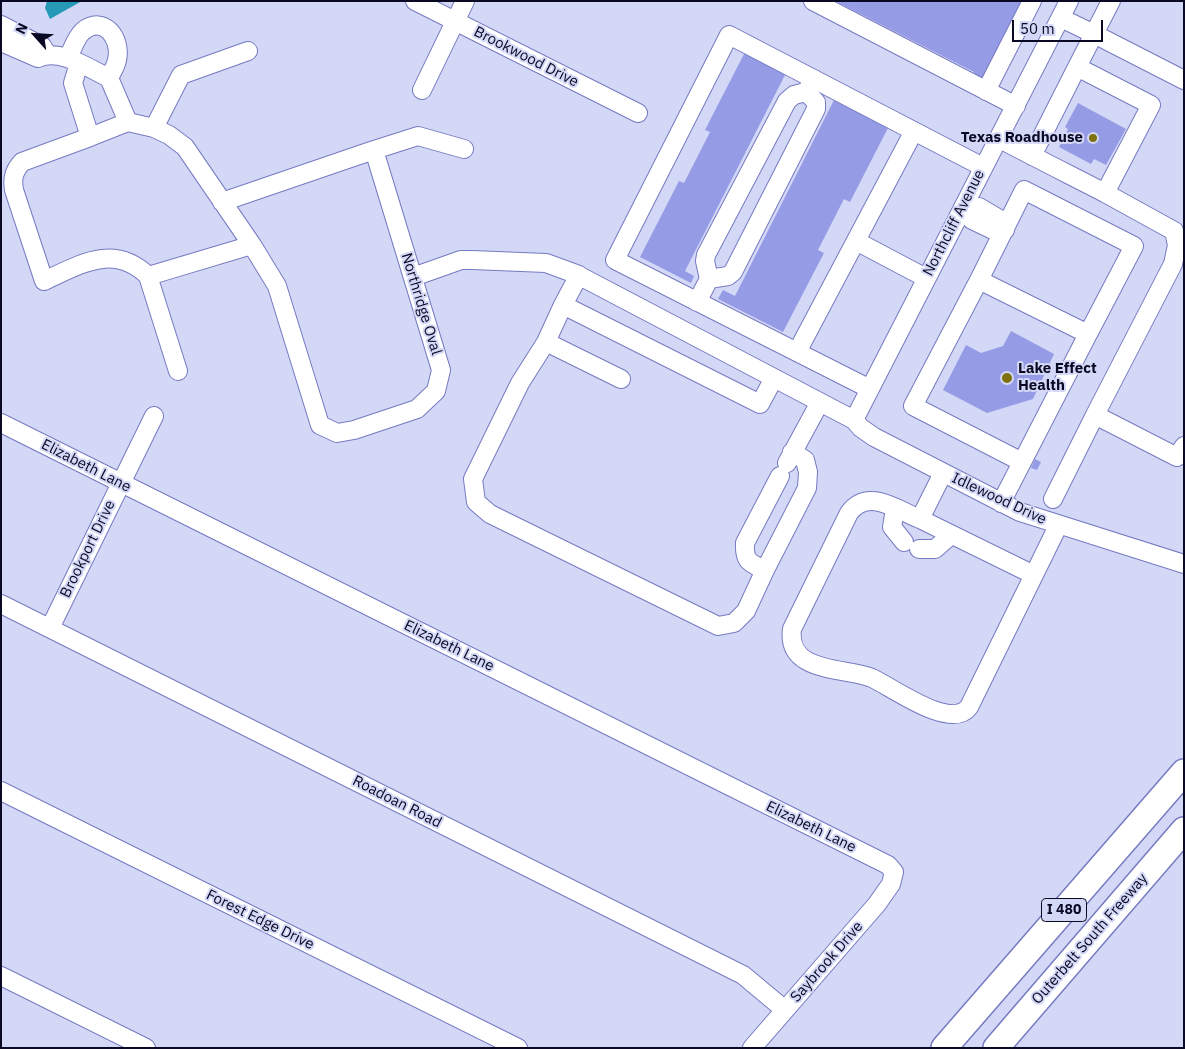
<!DOCTYPE html>
<html>
<head>
<meta charset="utf-8">
<style>
	body { margin:0 }
	#map { position:relative; width:1185px; height:1049px; overflow:hidden; background:#d4d8f7; font-family:"IBM Plex Sans",sans-serif }
	canvas { display:block }
	.frame { position:absolute; inset:0; border:2px solid #0a0923; pointer-events:none }
	.north { position:absolute; left:10px; top:10px; width:50px; height:50px; -webkit-text-stroke:4px #d4d8f7; paint-order:stroke; rotate:296deg; font-size:14px; font-weight:700; line-height:20px; text-align:center; color:#0a0923 }
	.north::after { content:''; display:block; margin:auto; width:18px; height:22px; background:#0a0923; clip-path:polygon(50% 0,100% 100%,50% 72%,0 100%) }
	.scale { position:absolute; left:1012px; top:20px; width:91px; height:22px; box-sizing:border-box; border:2px solid #0a0923; border-top:0; padding-left:6px; font-size:15px; line-height:18px; white-space:nowrap; color:#0a0923; -webkit-text-stroke:4px #d4d8f7; paint-order:stroke }
</style>
</head>
<body>
<div id="map">
<canvas width="1185" height="1049"></canvas>
<div class="frame"></div>
<div class="north">N</div>
<div class="scale">50 m</div>
</div>
<script>
const ctx = document.querySelector('canvas').getContext('2d');
ctx.lineJoin = 'round';
function fill(path, color) { ctx.fillStyle = color; ctx.fill(path, 'evenodd'); }
function trace(path, color, width, dash) { ctx.strokeStyle = color; ctx.lineWidth = width; ctx.lineCap = dash ? 'butt' : 'round'; ctx.setLineDash(dash || []); ctx.stroke(path); }
function write(font, color, halo, rows, align = 'center') {
  ctx.font = font + ' "IBM Plex Sans",sans-serif'; ctx.lineWidth = 4; ctx.setLineDash([]); ctx.textBaseline = 'middle'; ctx.strokeStyle = halo; ctx.fillStyle = color; for (const [text, x, y, turn = 0] of rows) {
    ctx.save(); ctx.translate(x, y); ctx.rotate((+turn || 0) * Math.PI / 180); ctx.textAlign = isNaN(turn) ? turn : align; if (halo) ctx.strokeText(text, 0, 0); ctx.fillText(text, 0, 0); ctx.restore();
  }
}
const water = new Path2D(`
	M47 1H82L50 19 45 8Z`);
const building = new Path2D(`
	M835 1H1027L984 85 971 78 974 72Z
	M745 52 786 73 685 271 694 276 691 283 640 257 679 181 684 183 710 132 705 130Z
	M835 98 889 126 850 202 844 199 818 250 824 253 783 332 718 299 723 290 735 296Z
	M1078 103 1126 129 1106 165 1094 159 1091 164 1059 147 1068 129 1065 127Z
	M1011 331 1054 354 1033 399 987 413 943 390 966 345 981 353 1003 346Z
	M1035 459 1041 462 1037 470 1031 468Z`);
const minor = new Path2D(`
	M415 1 638 113
	M813 1 1016 106
	M1111 1 1094 34 1184 80
	M1061 18 1094 34 1077 67
	M1 25 42 46 47 54
	M1 42 38 58C60 48 88 68 109 78L128 122
	M68 58C72 50 76 37 83 31 104 14 122 39 117 60 116 66 112 72 109 78
	M79 63 73 83 90 137 22 162C14 171 12 178 14 190L44 281C81 264 114 243 148 276L178 371
	M422 90 465 1
	M986 91 1032 1
	M128 122 154 128 169 135 185 147 252 245 277 286 320 425 337 433 354 430 417 409 436 391 441 370 374 150 222 202
	M154 128 181 75 248 51
	M90 137 128 122
	M998 138C1034 157 1070 175 1105 193L1151 105 1077 67 1032 156
	M374 150 418 136 464 149
	M1024 190 1134 246 1088 334 979 280Z
	M979 207 1001 220 1005 230 995 231 972 220 971 212Z
	M856 241 926 278
	M579 275 563 305 760 404 774 378
	M148 276 252 245
	M413 277 461 260H472L546 263 576 274 854 420 861 428 874 437 1020 512 1184 564
	M709 279 728 276 733 272 816 109V102L806 92
	M979 280 913 406 1022 462
	M697 302 709 279 705 261 706 255 787 101 794 95 806 92 814 79
	M563 305 546 342 621 379
	M546 342 520 383 473 479 476 502 490 514 718 626 734 623 746 611 765 570
	M797 352 914 131
	M870 389 615 260 729 35 983 167
	M1095 415 1173 264 1177 245 1174 231 1105 193
	M854 420 1069 1
	M1 423 888 865 894 872 891 884 877 904 752 1048
	M787 463 820 402
	M943 473 920 519C897 510 868 487 849 513L792 629C786 674 846 667 872 678 892 687 951 731 969 707L1058 526
	M780 476 745 543C744 562 750 563 765 570L807 488 808 472 805 460 792 452
	M1053 499 1095 415 1177 457 1184 446
	M1001 503 1088 334
	M895 509 892 527 904 542
	M920 519 1034 575
	M919 549H935L951 535
	M1 604 743 975 785 1010
	M50 628 154 416
	M1 791 518 1048
	M1 976 146 1048`);
const highway = new Path2D(`
	M944 1048 1184 772
	M996 1048 1184 830`);
const markers = [
	[1093,138,5,"#7f7110"],
	[1007,378,6,"#7f7110"]
];
const shields = [
	[1064,910,45]
];
const shieldNames = [
	["I 480",1064,910]
];
const streetNames = [
	["Brookwood Drive",526,57,27],
	["Northcliff Avenue",954,223,-63],
	["Northridge Oval",421,304,73],
	["Elizabeth Lane",86,466,27],
	["Idlewood Drive",999,499,25],
	["Brookport Drive",88,549,-64],
	["Elizabeth Lane",449,646,26],
	["Roadoan Road",397,802,27],
	["Elizabeth Lane",811,827,26],
	["Forest Edge Drive",260,920,26],
	["Outerbelt South Freeway",1090,939,-49],
	["Saybrook Drive",827,962,-49]
];
const poiNames = [
	["Texas Roadhouse",1083,138],
	["Lake Effect",1018,369,"left"],
	["Health",1018,386,"left"]
];
fill(water, '#2699b7');
fill(building, '#959be5');
trace(minor, '#757ac1', 20);
trace(highway, '#757ac1', 28);
trace(minor, '#fff', 18);
trace(highway, '#fff', 25);
for (const [x, y, r, color] of markers) { const dot = new Path2D(); dot.arc(x, y, r, 0, 2 * Math.PI); ctx.fillStyle = color; ctx.fill(dot); trace(dot, '#d4d8f7', 2); }
for (const [x, y, w] of shields) { const box = new Path2D(); box.roundRect(x - w / 2, y - 11.5, w, 23, 4); ctx.fillStyle = '#d4d8f7'; ctx.fill(box); trace(box, '#0a0923', 1); }
write('bold 14px', '#0a0923', null, shieldNames);
write('15px', '#0a0923', '#d4d8f7', streetNames);
write('bold 15px', '#0a0923', '#d4d8f7', poiNames, 'right');
</script>
</body>
</html>
